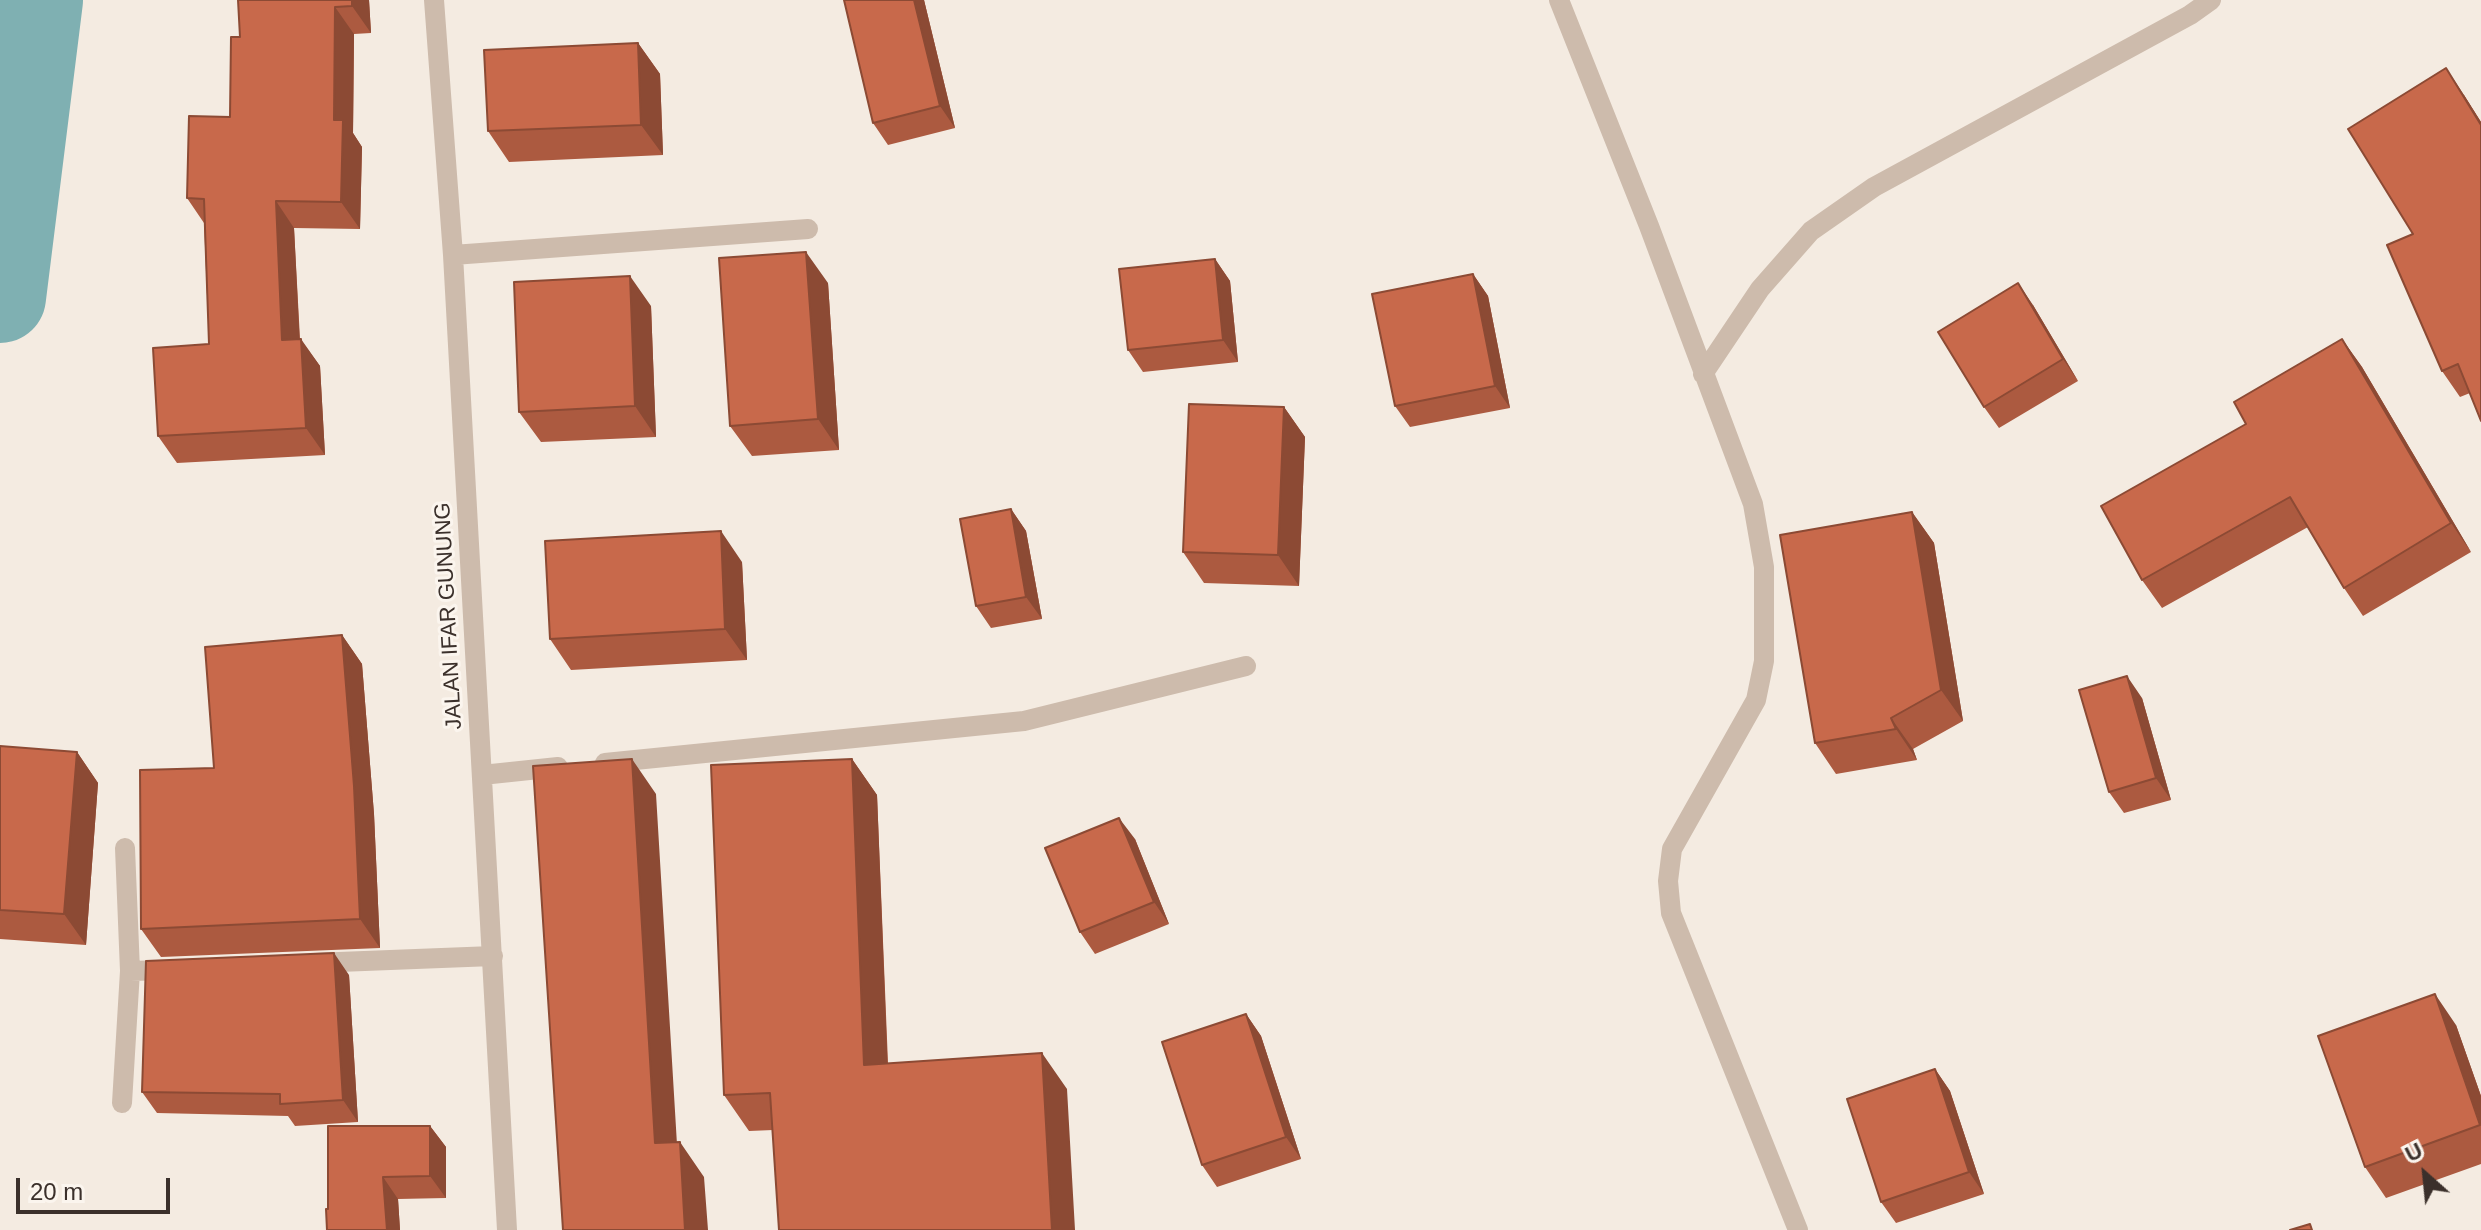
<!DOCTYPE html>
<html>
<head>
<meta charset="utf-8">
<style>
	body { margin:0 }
	#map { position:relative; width:2481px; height:1230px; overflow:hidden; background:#f4ebe1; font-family:Arial,sans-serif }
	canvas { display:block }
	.north { position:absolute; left:2385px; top:1134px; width:80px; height:80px; -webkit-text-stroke:6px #fbf5ee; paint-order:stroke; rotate:333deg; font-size:22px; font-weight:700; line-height:32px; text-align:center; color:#3b302b }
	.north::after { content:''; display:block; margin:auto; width:28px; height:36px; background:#3b302b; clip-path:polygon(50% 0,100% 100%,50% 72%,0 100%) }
	.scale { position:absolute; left:16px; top:1178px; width:154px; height:36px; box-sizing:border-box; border:4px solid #3b302b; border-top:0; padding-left:10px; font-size:24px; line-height:28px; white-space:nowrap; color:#3b302b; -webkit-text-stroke:6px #fbf5ee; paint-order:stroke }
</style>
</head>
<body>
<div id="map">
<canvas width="2481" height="1230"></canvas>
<div class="north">U</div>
<div class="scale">20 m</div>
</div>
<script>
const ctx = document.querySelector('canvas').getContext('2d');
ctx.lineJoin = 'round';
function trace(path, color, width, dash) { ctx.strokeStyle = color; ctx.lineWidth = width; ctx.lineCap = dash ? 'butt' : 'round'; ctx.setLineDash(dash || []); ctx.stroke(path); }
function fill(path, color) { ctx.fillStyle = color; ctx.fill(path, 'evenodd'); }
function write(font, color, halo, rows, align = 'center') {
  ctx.font = font + ' Arial,sans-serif'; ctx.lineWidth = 6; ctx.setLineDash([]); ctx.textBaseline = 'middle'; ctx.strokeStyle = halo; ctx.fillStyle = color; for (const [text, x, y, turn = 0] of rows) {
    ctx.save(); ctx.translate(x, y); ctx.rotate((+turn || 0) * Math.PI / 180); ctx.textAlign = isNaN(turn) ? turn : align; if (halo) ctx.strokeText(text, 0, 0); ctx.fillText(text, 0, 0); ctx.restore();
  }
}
const river = new Path2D(`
	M0 297 37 0`);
const minor = new Path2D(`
	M434 0 453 255 507 1230
	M1559 0 1649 226 1753 504 1764 567V661L1756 700 1672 849 1668 881 1671 913 1798 1230
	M453 255 808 229
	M1703 374 1760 289 1811 231 1874 187 2190 15 2211 0
	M605 763 1024 721 1246 666
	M482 775 558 767
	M125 848 130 971
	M313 963 493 956
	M122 1103 130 971 170 970`);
const wall = new Path2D(`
	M238 0H369L371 33 354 34 353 133 362 147 360 229 294 228 300 339 320 366 325 455 177 463 158 436 209 344 204 223 187 198 230 117 240 37Z
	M924 0 955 128 888 145 873 123Z
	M638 43 660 74 663 155 509 162 488 131Z
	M2464 95 2481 122V421L2470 393 2460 397 2442 371 2413 234Z
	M1215 259 1230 281 1238 362 1143 372 1128 350Z
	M1473 274 1488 296 1510 408 1410 427 1395 406Z
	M828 283 839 450 752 456 730 426Z
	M2033 305 2078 381 1999 428 1984 407Z
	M651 306 656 437 541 442 519 412Z
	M2342 339 2362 367 2471 552 2363 616 2344 588 2308 527 2162 608 2142 580 2246 424Z
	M1284 407 1305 437 1299 586 1204 583 1183 552Z
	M1011 509 1026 531 1042 619 991 628 976 606Z
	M1912 512 1934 543 1963 721 1913 749 1917 760 1836 774 1815 743Z
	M742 562 747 660 571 670 550 639Z
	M342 635 362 664 374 814 380 948 161 957 141 929 214 768Z
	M2142 698 2171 800 2124 813 2109 792Z
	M0 746 77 752 98 783 86 945 0 939Z
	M852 759 877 795 888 1063 1067 1089 773 1130 749 1131 724 1095Z
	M1135 839 1169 924 1095 954 1080 932Z
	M349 975 358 1122 295 1126 288 1116 157 1113 142 1092Z
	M1246 1014 1261 1036 1301 1159 1217 1187 1202 1165Z
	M2456 1025 2481 1096V1164L2386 1198 2365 1167Z
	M1935 1069 1950 1091 1984 1194 1896 1223 1881 1202Z
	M430 1126 446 1147V1198L398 1199 400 1230H327Z`);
const shadedWall = new Path2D(`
	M352 0H369L371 33 352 6Z
	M914 0H924L955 128 940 106Z
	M335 7 354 34 353 133 362 147 360 229 341 202 334 120Z
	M638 43 660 74 663 155 641 125Z
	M2446 68 2464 95 2481 122V125Z
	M276 201 294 228 301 367 282 340Z
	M806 252 828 283 839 450 818 419Z
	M1215 259 1230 281 1238 362 1223 340Z
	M1473 274 1488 296 1510 408 1495 386Z
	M630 276 651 306 656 437 635 406Z
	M2018 283 2033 305 2078 381 2063 359Z
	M301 339 320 366 325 455 306 428Z
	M2342 339 2362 367 2471 552 2451 523Z
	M1284 407 1305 437 1299 586 1278 555Z
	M1011 509 1026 531 1042 619 1026 597Z
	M1912 512 1934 543 1963 721 1941 690Z
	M721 531 742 562 747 660 725 629Z
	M342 635 362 664 374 814 380 948 360 919Z
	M2127 676 2142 698 2171 800 2156 778Z
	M1891 718 1913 749 1917 760 1896 729Z
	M77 752 98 783 86 945 64 914Z
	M632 759 656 794 679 1178 655 1143Z
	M852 759 877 795 889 1101 864 1065Z
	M1119 818 1135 839 1169 924 1154 902Z
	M334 953 349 975 358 1122 343 1100Z
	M2435 994 2456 1025 2481 1096V1126Z
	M1246 1014 1261 1036 1301 1159 1286 1137Z
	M1042 1053 1067 1089 1075 1230H1052Z
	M1935 1069 1950 1091 1984 1194 1969 1172Z
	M430 1126 446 1147V1198L430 1176Z
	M680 1142 704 1177 708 1230H685Z
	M383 1177 398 1199 400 1230H387Z`);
const building = new Path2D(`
	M238 0H352V6L335 7 334 120H343L341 202 276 201 282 340 301 339 306 428 158 436 153 348 209 344 204 199 187 198 189 116 230 117 231 37H240Z
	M844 0H914L940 106 873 123Z
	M638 43 641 125 488 131 484 50Z
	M2446 68 2481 125V421L2458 364 2442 371 2387 245 2413 234 2348 129Z
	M806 252 818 419 730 426 719 258Z
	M1215 259 1223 340 1128 350 1119 269Z
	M1473 274 1495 386 1395 406 1372 294Z
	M630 276 635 406 519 412 514 282Z
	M2018 283 2063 359 1984 407 1938 332Z
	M2342 339 2451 523 2344 588 2290 497 2142 580 2101 506 2246 424 2234 402Z
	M1189 404 1284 407 1278 555 1183 552Z
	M1011 509 1026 597 976 606 960 519Z
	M1912 512 1941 690 1891 718 1896 729 1815 743 1780 535Z
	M721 531 725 629 550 639 545 541Z
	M342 635 354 786 360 919 141 929 140 770 214 768 205 647Z
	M2127 676 2156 778 2109 792 2079 690Z
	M0 746 77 752 64 914 0 910Z
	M632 759 655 1143 680 1142 685 1230H563L533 766Z
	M852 759 864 1065 1042 1053 1052 1230H779L770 1093 724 1095 711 765Z
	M1119 818 1154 902 1080 932 1045 848Z
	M334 953 343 1100 280 1104V1094L142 1092 146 961Z
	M2435 994 2480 1125 2365 1167 2318 1036Z
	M1246 1014 1286 1137 1202 1165 1162 1042Z
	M1935 1069 1969 1172 1881 1202 1847 1099Z
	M328 1126H430V1176L383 1177 387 1230H327L326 1209H328Z
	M2310 1224 2312 1230H2290Z`);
const streetNames = [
	["JALAN IFAR GUNUNG",449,616,-93]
];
trace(river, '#7fb0b2', 92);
trace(minor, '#cdbbac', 20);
fill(wall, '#ac5a40');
fill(shadedWall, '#8c4a34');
fill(building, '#c8694b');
trace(building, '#8c4a34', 2);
write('22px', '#3b302b', '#fbf5ee', streetNames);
</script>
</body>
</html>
